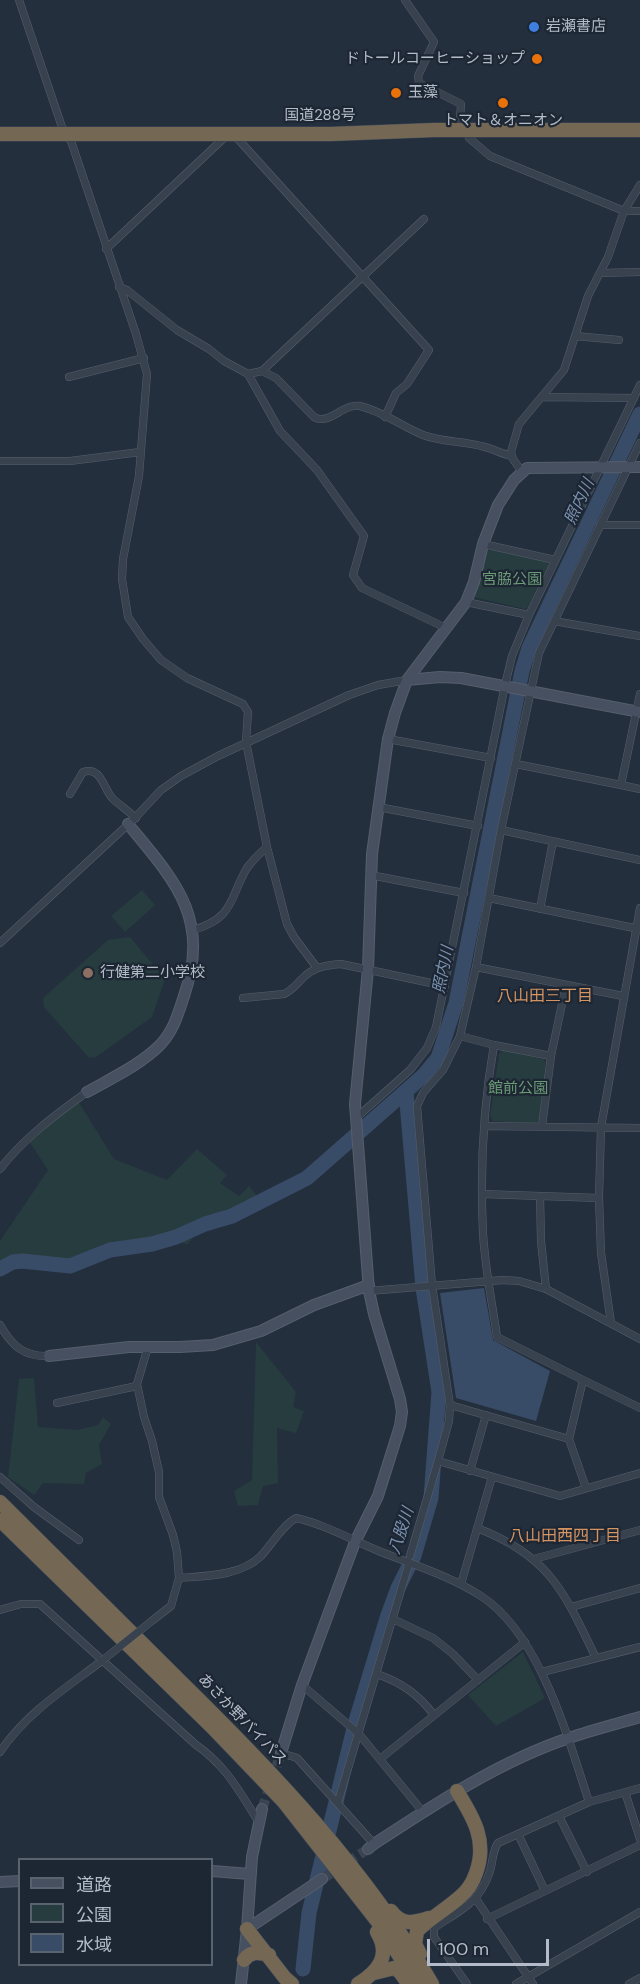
<!DOCTYPE html>
<html>
<head>
<meta charset="utf-8">
<style>
	body { margin:0 }
	#map { position:relative; width:640px; height:1984px; overflow:hidden; background:#242f3e; font-family:"DM Sans","Noto Sans JP",sans-serif }
	canvas { display:block }
	.legend { position:absolute; left:18px; top:1858px; width:195px; height:108px; box-sizing:border-box; background:#1d2633; border:2px solid #59626f; margin:0; padding:8px 10px; list-style:none; font-size:18px; color:#b4bcc9 }
	.legend li { display:flex; align-items:center; gap:12px; height:30px }
	.legend b { width:30px; border:2px solid #59626f }
	.scale { position:absolute; left:427px; top:1939px; width:122px; height:27px; box-sizing:border-box; border:3px solid #b4bcc9; border-top:0; padding-left:8px; font-size:18px; line-height:21px; white-space:nowrap; color:#b4bcc9; -webkit-text-stroke:4px #1d2633; paint-order:stroke }
</style>
</head>
<body>
<div id="map">
<canvas width="640" height="1984"></canvas>
<ul class="legend">
<li><b style="height:8px;background:#465061"></b>道路</li>
<li><b style="height:16px;background:#263c3f"></b>公園</li>
<li><b style="height:16px;background:#394c67"></b>水域</li>
</ul>
<div class="scale">100 m</div>
</div>
<script>
const ctx = document.querySelector('canvas').getContext('2d');
ctx.lineJoin = 'round';
function fill(path, color) { ctx.fillStyle = color; ctx.fill(path, 'evenodd'); }
function trace(path, color, width, dash) { ctx.strokeStyle = color; ctx.lineWidth = width; ctx.lineCap = dash ? 'butt' : 'round'; ctx.setLineDash(dash || []); ctx.stroke(path); }
function write(font, color, halo, rows, align = 'center') {
  ctx.font = font + ' "DM Sans","Noto Sans JP",sans-serif'; ctx.lineWidth = 4.5; ctx.setLineDash([]); ctx.textBaseline = 'middle'; ctx.strokeStyle = halo; ctx.fillStyle = color; for (const [text, x, y, turn = 0] of rows) {
    ctx.save(); ctx.translate(x, y); ctx.rotate((+turn || 0) * Math.PI / 180); ctx.textAlign = isNaN(turn) ? turn : align; if (halo) ctx.strokeText(text, 0, 0); ctx.fillText(text, 0, 0); ctx.restore();
  }
}
const green = new Path2D(`
	M491 550 546 561 549 564 528 607 525 609 473 597 486 551Z
	M142 890 155 905 125 932 111 916Z
	M130 937 165 979 152 1017 96 1057 89 1058 44 1007 43 998 108 940Z
	M503 1050 543 1059 546 1063 539 1120 536 1124 493 1121 490 1116 499 1054Z
	M78 1101 114 1159 167 1180 197 1149 227 1175 220 1183 239 1196 249 1186 258 1197 232 1214H210L188 1244 157 1240 112 1247 104 1244 68 1263 16 1264 0 1273V1241L48 1170 29 1141Z
	M256 1342 296 1392 293 1407 304 1411 296 1433 277 1428 278 1483 263 1486 258 1505 238 1506 234 1491 252 1480Z
	M34 1378 38 1427 77 1430 98 1425 103 1417 111 1424 99 1445 102 1464 86 1473 84 1484 43 1483 34 1495 8 1477 19 1379Z
	M523 1652 545 1698 496 1726 468 1695Z`);
const water = new Path2D(`
	M484 1288 493 1340 550 1371 536 1421 456 1398 440 1293Z`);
const river = new Path2D(`
	M0 1269 13 1262 22 1261 70 1266 110 1250 152 1244 176 1237 205 1224 232 1216 307 1178 423 1076 438 1058 456 1003 522 671 529 648 546 612 640 414
	M303 1969 309 1913 355 1724 388 1615 398 1588 414 1556 431 1498 439 1392 423 1288 406 1091`);
const secondaryTunnel = new Path2D(`
	M262 1809 281 1753
	M322 1879 368 1849`);
const street = new Path2D(`
	M19 0 64 133 71 141 136 334 147 374 139 476 123 559 122 579 128 617 143 639 161 660 187 678 243 704 248 712 246 742 267 847C260 853 253 860 247 868 229 898 235 918 193 930
	M405 0 434 42 418 76 419 83 461 104 460 120 464 129
	M237 138 429 350 407 384 396 393 385 417
	M469 138 490 156 624 211H640
	M106 249 224 138
	M601 273 640 272
	M119 287 127 290 177 330 209 349 224 361 248 374 280 431 317 470 364 536 353 575 362 588 446 628
	M575 336 619 340
	M262 371 424 219
	M248 374 262 371 276 378 314 417C329 426 343 403 360 406 382 411 403 427 423 435 441 442 462 441 481 446 492 448 501 454 512 456
	M69 377 144 358
	M542 397 634 398
	M0 461H70L140 452
	M522 472 513 459 511 452 519 424 564 370 588 296 608 257 624 211 640 185
	M600 525H640
	M483 544 555 560
	M466 602 529 615
	M554 621 640 636
	M640 694 621 785 640 789
	M388 739 491 758
	M516 764 621 785
	M70 794 83 772C102 766 103 789 113 799 120 805 128 811 136 818
	M378 807 478 826
	M501 830 640 860
	M267 847 287 924 294 937 317 968
	M370 875 464 893
	M489 898 639 929
	M540 909 553 841
	M0 943 134 819 161 790 181 776 218 756 349 695 378 685 407 680
	M476 967 623 996
	M243 998 284 994C293 990 297 983 304 977 314 967 327 965 341 964L445 986
	M494 1045 551 1056
	M356 1118 410 1070 427 1048 436 1027 505 685 512 656 529 615 640 385
	M484 1126 640 1128
	M542 1126 551 1056 566 985
	M0 1169C24 1138 55 1115 87 1092
	M482 1194 599 1198
	M540 1196 541 1241 546 1289
	M369 1291 503 1280 519 1281 546 1289 640 1339
	M611 1323 601 1253 599 1198 601 1127 640 908
	M0 1325C12 1346 24 1357 49 1356
	M148 1347 137 1384 144 1417 152 1441 159 1472V1497L173 1535 177 1552 179 1578 171 1606 153 1620
	M583 1380 640 1408
	M57 1403 137 1386
	M450 1405 569 1439
	M438 1461 560 1496 640 1473
	M470 1471 486 1415
	M0 1477 34 1507 79 1540
	M586 1488 569 1439 583 1380 497 1337C492 1302 485 1268 483 1233 480 1170 483 1107 494 1045L460 1036 476 967 501 830 539 653 640 443
	M477 1528C550 1556 564 1592 596 1658
	M410 1556 438 1461 449 1421 450 1405 432 1285 417 1106 423 1093 443 1070 460 1036
	M534 1559 640 1530
	M179 1578C205 1576 241 1576 261 1556 272 1544 282 1526 296 1518 324 1524 354 1541 381 1552 414 1565 450 1576 481 1596 540 1634 568 1738 589 1802L640 1788
	M461 1584 492 1477
	M571 1607 640 1588
	M0 1610 21 1604H40L195 1744C226 1766 238 1789 258 1821
	M393 1619 433 1638 453 1654 478 1680
	M542 1672 640 1647
	M377 1674C402 1683 418 1694 434 1715
	M302 1685 359 1734 423 1812
	M0 1752C26 1713 66 1688 103 1660
	M281 1753 297 1758 374 1844
	M380 1759 525 1642
	M625 1792 640 1839
	M338 1802 409 1563
	M559 1816 587 1872
	M518 1834 545 1891
	M476 1899 533 1984
	M487 1919 640 1845
	M467 1984 434 1937V1928C459 1911 479 1903 489 1874 493 1864 492 1851 498 1843L589 1802
	M516 1984 640 1912
	M629 1984 640 1978`);
const secondary = new Path2D(`
	M407 680 440 677 461 678 640 712
	M87 1092C112 1078 140 1065 160 1045 174 1030 178 1014 184 996 211 918 175 881 128 824
	M49 1356 129 1347H180L213 1345 261 1331 314 1305 369 1285
	M281 1753 302 1685 355 1542 378 1496 400 1426 402 1412 400 1399 374 1314 369 1291 355 1104 368 969 372 854 388 739 395 713 407 680 466 602 474 582 483 544 498 505 514 480 527 468 640 467
	M368 1849 374 1844C435 1804 500 1761 569 1738 592 1730 616 1724 640 1717
	M212 1871 250 1874
	M0 1882 20 1881
	M247 1929 322 1879
	M241 1984 247 1929 252 1857 262 1809`);
const highway = new Path2D(`
	M0 134H331L434 130H640
	M0 1502C60 1561 118 1620 177 1678 272 1771 365 1868 432 1984
	M0 1520 213 1728 284 1802 378 1922 417 1984
	M391 1911C402 1926 413 1923 429 1918
	M247 1929 285 1978 292 1984
	M420 1954 415 1944 417 1931C430 1918 447 1909 461 1896 468 1890 473 1882 476 1873 488 1841 473 1817 457 1791
	M244 1960C250 1951 259 1952 269 1955
	M374 1973 394 1968 400 1972 407 1982
	M358 1984C379 1971 391 1955 377 1932`);
const streetBridge = new Path2D(`
	M103 1660 153 1620`);
const markers = [
	[534,27,6,"#3f7fe0"],
	[537,59,6,"#e8710a"],
	[396,93,6,"#e8710a"],
	[503,103,6,"#e8710a"],
	[88,973,6,"#8d6e63"]
];
const poiNames = [
	["岩瀬書店",546,27],
	["ドトールコーヒーショップ",525,59,"right"],
	["玉藻",408,93],
	["トマト＆オニオン",503,121,"center"],
	["行健第二小学校",100,973]
];
const streetNames = [
	["国道288号",320,116],
	["あさか野バイパス",242,1720,46]
];
const parkNames = [
	["宮脇公園",512,580],
	["館前公園",518,1089]
];
const waterNames = [
	["照内川",580,502,-65],
	["照内川",444,970,-79],
	["八股川",402,1531,-72]
];
const neighbourhoodNames = [
	["八山田三丁目",545,997],
	["八山田西四丁目",565,1537]
];
fill(green, '#263c3f');
fill(water, '#394c67');
trace(river, '#394c67', 15);
trace(secondaryTunnel, '#3a4453', 10, [10, 5]);
trace(street, '#565f6c', 8);
trace(secondary, '#565f6c', 12);
trace(highway, '#434c59', 15);
trace(street, '#38414e', 7);
trace(secondary, '#465061', 10);
trace(highway, '#746855', 14);
trace(streetBridge, '#565f6c', 8, []);
trace(streetBridge, '#38414e', 7);
for (const [x, y, r, color] of markers) { const dot = new Path2D(); dot.arc(x, y, r, 0, 2 * Math.PI); ctx.fillStyle = color; ctx.fill(dot); trace(dot, '#1d2633', 2); }
write('15px', '#b4bcc9', '#1d2633', poiNames, 'left');
write('15px', '#b4bcc9', '#1d2633', streetNames);
write('15px', '#6b9a76', '#1d2633', parkNames);
write('italic 16px', '#7c92b1', '#1d2633', waterNames);
write('16px', '#d59563', '#1d2633', neighbourhoodNames);
</script>
</body>
</html>
